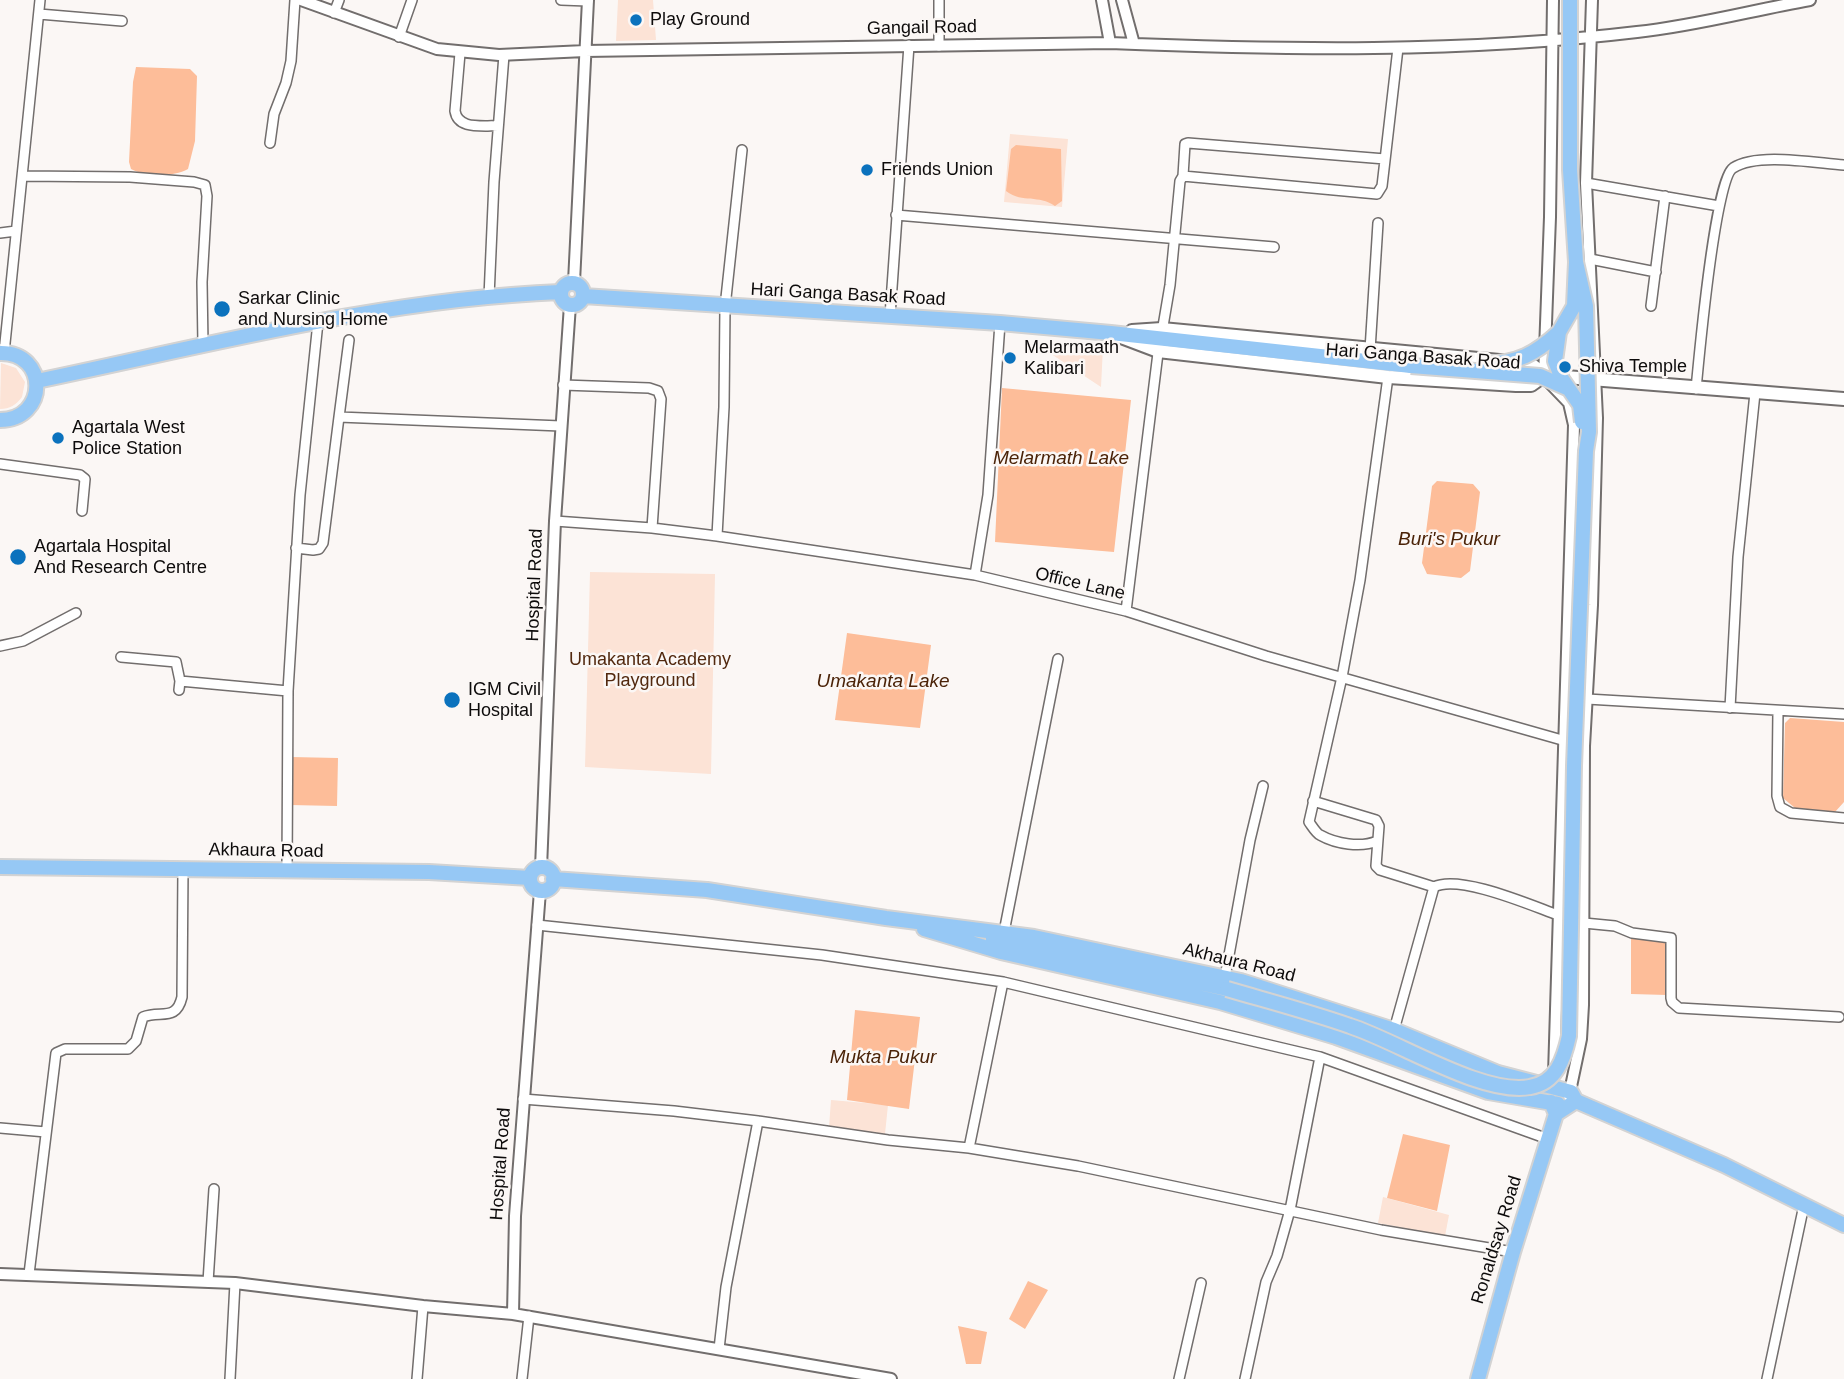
<!DOCTYPE html>
<html>
<head>
<meta charset="utf-8">
<style>
	body { margin:0 }
	canvas { display:block; background:#fbf7f5 }
</style>
</head>
<body>
<canvas width="1844" height="1379"></canvas>
<script>
const ctx = document.querySelector('canvas').getContext('2d');
ctx.lineJoin = 'round';
function fill(path, color) { ctx.fillStyle = color; ctx.fill(path, 'evenodd'); }
function trace(path, color, width, dash) { ctx.strokeStyle = color; ctx.lineWidth = width; ctx.lineCap = dash ? 'butt' : 'round'; ctx.setLineDash(dash || []); ctx.stroke(path); }
function write(font, color, halo, rows, align = 'center') {
  ctx.font = font + ' Arial,sans-serif'; ctx.lineWidth = 5; ctx.setLineDash([]); ctx.textBaseline = 'middle'; ctx.strokeStyle = halo; ctx.fillStyle = color; for (const [text, x, y, turn = 0] of rows) {
    ctx.save(); ctx.translate(x, y); ctx.rotate((+turn || 0) * Math.PI / 180); ctx.textAlign = isNaN(turn) ? turn : align; if (halo) ctx.strokeText(text, 0, 0); ctx.fillText(text, 0, 0); ctx.restore();
  }
}
const green = new Path2D(`
	M618 0H653L656 40 616 41Z
	M1010 134 1068 139 1062 207 1004 202Z
	M1036 344 1103 347 1101 387Z
	M1 363 16 368 25 382 22 397C16 405 10 409 0 409Z
	M590 572 715 574 711 774 585 767Z
	M831 1100 888 1105 885 1134 829 1127Z
	M1383 1197 1449 1215 1445 1236 1378 1223Z`);
const water = new Path2D(`
	M136 67 190 69 197 76 195 141 188 169C173 177 147 177 131 169L129 162 133 82Z
	M1016 145 1061 149 1062 201 1055 206C1038 194 1024 204 1006 191L1011 149Z
	M1002 388 1131 400 1114 552 995 542Z
	M1437 481 1473 484 1480 492 1470 571 1461 578 1427 574 1422 563 1432 486Z
	M847 633 931 645 920 728 835 720Z
	M1790 718 1844 722V802L1835 812 1795 808 1783 798 1785 723Z
	M291 757 338 758 337 806 290 805Z
	M1631 937 1670 939 1667 995 1631 994Z
	M855 1010 920 1017 909 1109 847 1100Z
	M1403 1134 1450 1145 1437 1211 1387 1198Z
	M1028 1281 1048 1290 1025 1329 1009 1319Z
	M958 1326 987 1332 981 1364H966Z`);
const minor = new Path2D(`
	M561 0 588 1
	M939 0V46
	M334 13 339 0
	M39 14 122 21
	M399 37 412 0
	M460 53 455 111C458 130 482 125 498 126
	M270 143 274 114 286 83 291 61 295 0
	M22 176 130 177 194 182 205 185 207 196 202 282 203 345
	M1183 176 1185 144 1188 143 1385 159
	M1586 183 1719 206
	M896 215 1274 247
	M0 233 16 231
	M1590 259 1656 272
	M489 297 494 182 504 55
	M1651 306 1665 196
	M890 316 909 45
	M1162 332 1170 285 1180 181 1183 176 1377 194 1382 186 1398 48
	M1370 350 1378 223
	M4 353 40 0
	M563 385 649 388 658 391 661 399 652 528
	M1696 389C1699 358 1715 179 1733 168 1757 152 1815 163 1844 165
	M339 417 349 340
	M0 464 80 475 85 479 82 511
	M555 521 652 528 717 536 975 575 1126 611 1266 656 1569 742
	M717 536 724 407 725 307 742 150
	M296 548 313 550 319 549 323 543 339 417 561 426
	M975 575 988 495 1000 323
	M1126 611 1159 345
	M0 646 23 641 76 613
	M121 657 176 662 180 681 179 690
	M180 681 288 691
	M1587 699 1844 714
	M1730 708 1738 557 1755 393
	M1778 711 1777 796 1780 807 1791 813 1844 818
	M1313 801 1376 820 1379 826 1376 866 1380 870 1434 887
	M1377 841C1361 848 1336 844 1320 835 1316 833 1312 826 1309 822L1342 677 1360 580 1388 377
	M287 871 288 691 300 495 318 322
	M1584 923 1615 926 1632 933 1671 938V998L1672 1002 1679 1008 1839 1017
	M537 925 822 955 1003 982 1320 1057 1548 1139
	M1004 932 1058 659
	M1225 977 1250 840 1263 786
	M1394 1030 1434 887C1459 874 1530 905 1558 915
	M523 1099 674 1111 758 1121 888 1140 969 1148 1078 1166 1381 1230 1513 1252
	M0 1128 46 1132
	M969 1148 1003 982
	M29 1274 56 1053 65 1049H128L136 1041 143 1017C161 1010 176 1022 182 997L183 868
	M208 1282 214 1189
	M719 1349 726 1287 758 1121
	M230 1379 235 1283
	M417 1379 423 1306
	M522 1379 529 1316
	M1179 1379 1201 1283
	M1245 1379 1266 1282 1277 1256 1290 1210 1320 1057
	M1767 1379 1804 1205`);
const tertiary = new Path2D(`
	M301 0 437 49 499 55 585 51 1110 43C1286 50 1462 53 1637 32 1695 26 1753 10 1810 0
	M1102 0 1110 43
	M1122 0 1134 44
	M1553 0 1550 217 1544 377 1569 403 1574 425 1554 1074
	M574 282 588 0
	M541 868 555 521 570 305
	M1569 1096 1581 1039 1583 1005 1584 746 1592 605 1597 418 1586 183 1592 0
	M0 1274 235 1283 423 1306 513 1314 891 1379
	M513 1314 515 1216 540 891`);
const secondary = new Path2D(`
	M1132 331 1162 329 1531 364 1545 375
	M1121 337 1158 351 1388 377 1516 385H1531L1545 375
	M1553 376 1844 399`);
const primary = new Path2D(`
	M561 294a11 11 0 1 1 22 0a11 11 0 1 1-22 0Z
	M583 296 1000 323 1111 333 1411 366
	M0 353C49 352 48 420 0 420
	M37 381C210 345 383 299 560 292
	M0 867 429 872 530 878
	M530 879a12 12 0 1 1 24 0a12 12 0 1 1-24 0Z
	M553 879 707 890 886 918 1034 937 1241 981 1394 1030 1498 1073 1571 1092 1576 1101 1556 1114 1551 1102
	M924 929 1001 952 1220 1002 1336 1037 1488 1092 1558 1104
	M993 939 1227 989
	M1576 1101 1724 1165 1844 1225
	M1478 1379 1513 1252 1556 1114`);
const primaryBridge = new Path2D(`
	M1570 0V170L1576 262 1574 306 1559 332 1555 361 1562 379 1580 405 1582 422
	M1486 364C1518 363 1535 354 1558 333
	M1411 366 1540 376 1567 388
	M1227 989C1268 1001 1310 1012 1350 1026 1397 1041 1483 1096 1530 1087 1556 1083 1564 1059 1569 1036L1574 766 1586 451 1589 432 1586 306 1576 262`);
const markers = [
	[636,20,7,"#0b72bd"],
	[867,170,7,"#0b72bd"],
	[222,309,9,"#0b72bd"],
	[1010,358,7,"#0b72bd"],
	[1565,367,7,"#0b72bd"],
	[58,438,7,"#0b72bd"],
	[18,557,9,"#0b72bd"],
	[452,700,9,"#0b72bd"]
];
const poiNames = [
	["Play Ground",650,20],
	["Friends Union",881,170],
	["Sarkar Clinic",238,299],
	["and Nursing Home",238,320],
	["Melarmaath",1024,348],
	["Kalibari",1024,369],
	["Shiva Temple",1579,367],
	["Agartala West",72,428],
	["Police Station",72,449],
	["Agartala Hospital",34,547],
	["And Research Centre",34,568],
	["IGM Civil",468,690],
	["Hospital",468,711]
];
const streetNames = [
	["Gangail Road",922,28,-1],
	["Hari Ganga Basak Road",848,295,3],
	["Hari Ganga Basak Road",1423,357,4],
	["Office Lane",1080,584,13],
	["Hospital Road",535,585,-88],
	["Akhaura Road",266,851,1],
	["Akhaura Road",1239,963,14],
	["Hospital Road",501,1164,-86],
	["Ronaldsay Road",1497,1240,-73]
];
const parkNames = [
	["Umakanta Academy",650,660],
	["Playground",650,681]
];
const waterNames = [
	["Melarmath Lake",1061,459],
	["Buri's Pukur",1449,540],
	["Umakanta Lake",883,682],
	["Mukta Pukur",883,1058]
];
fill(green, '#fce3d6');
fill(water, '#fdbd99');
trace(minor, '#726e6d', 12);
trace(tertiary, '#726e6d', 14);
trace(secondary, '#726e6d', 16);
trace(primary, '#d3d3d3', 18);
trace(minor, '#fff', 9);
trace(tertiary, '#fff', 10);
trace(secondary, '#fff', 12);
trace(primary, '#96c8f5', 14);
trace(primaryBridge, '#d3d3d3', 18, []);
trace(primaryBridge, '#96c8f5', 14);
for (const [x, y, r, color] of markers) { const dot = new Path2D(); dot.arc(x, y, r, 0, 2 * Math.PI); ctx.fillStyle = color; ctx.fill(dot); trace(dot, '#fbf7f5', 2.5); }
write('18px', '#0d0b0b', '#fbf7f5', poiNames, 'left');
write('18px', '#0d0b0b', '#fbf7f5', streetNames);
write('18px', '#52290f', '#fbf7f5', parkNames);
write('italic 19px', '#4b2308', '#fbf7f5', waterNames);
</script>
</body>
</html>
